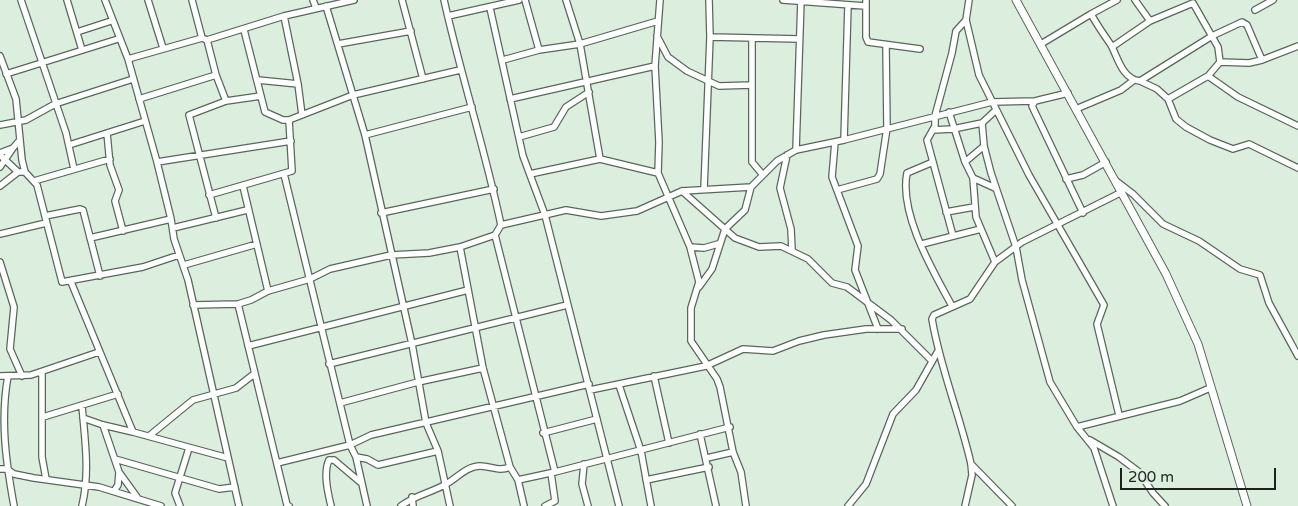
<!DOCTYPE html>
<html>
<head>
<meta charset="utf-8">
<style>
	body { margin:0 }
	#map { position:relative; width:1298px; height:506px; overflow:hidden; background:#dcefdf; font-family:"Varela Round",sans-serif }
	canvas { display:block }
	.scale { position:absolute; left:1120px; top:468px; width:156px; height:22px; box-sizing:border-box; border:2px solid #1c231d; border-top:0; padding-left:6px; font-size:15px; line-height:18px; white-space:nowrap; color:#1c231d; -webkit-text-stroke:4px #dcefdf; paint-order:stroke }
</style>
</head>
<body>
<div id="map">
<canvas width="1298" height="506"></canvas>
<div class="scale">200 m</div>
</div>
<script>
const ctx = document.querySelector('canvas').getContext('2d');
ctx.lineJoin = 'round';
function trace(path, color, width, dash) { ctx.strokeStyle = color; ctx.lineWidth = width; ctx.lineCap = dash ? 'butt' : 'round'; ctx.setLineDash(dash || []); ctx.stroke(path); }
const minor = new Path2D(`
	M21 0 66 133 74 169
	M67 0 82 50
	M105 0 128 59 157 162 171 219 174 239 188 280 239 506
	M148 0 163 48
	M192 0 202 38
	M313 0 316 8
	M402 0 423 79
	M525 0 539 50
	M566 0 580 44 600 159
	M660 0 655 66 659 142 658 173 690 247 699 282 691 308V341L717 379 720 387 733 452 741 472 746 506
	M783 0 865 6
	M866 0V37L868 42 920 49
	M969 0 966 20 979 75 1029 175 1104 305 1097 324 1119 415
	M1135 0 1150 21
	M326 6 365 135 412 344 426 423 438 451 450 506
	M490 8 523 156 545 215 619 506
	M1255 10 1273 0
	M1091 14 1117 0
	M284 16 298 84 302 115
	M448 16 519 0
	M244 30 265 112 283 120H289L353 95 460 70
	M77 32 111 21
	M657 36 668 57 687 71 719 86 752 85
	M710 37 799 39
	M752 38V162L763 175
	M207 40 216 75 226 101
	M338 44 411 31
	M1041 44 1091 14C1097 25 1104 35 1111 45 1118 58 1122 79 1140 81L1212 36 1242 22 1247 25 1262 60
	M1112 47 1150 21 1193 3 1218 47 1220 62 1249 63 1262 60 1298 46
	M0 56 16 99 22 160 25 172 37 185 62 282 143 267 179 255
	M128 59 202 38 207 40 284 16 354 0
	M503 60 539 50 580 44 658 21
	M6 74 118 39
	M1208 76 1238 97 1298 126
	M258 80 298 84
	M1140 81 1157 89 1168 99 1176 119 1186 127 1210 140 1233 149 1249 144 1298 168
	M1068 93 1035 101 1032 106 1083 213
	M139 99 216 75
	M510 99 655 66
	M1168 99 1208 76 1220 62
	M1076 109 1121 90 1134 80
	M996 110 982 123 984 146 991 173 1016 247 1022 280 1050 382 1077 427 1094 448 1113 506
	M949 112 965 162
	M0 125 26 120 55 104 133 79
	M933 130 953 129 982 123
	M107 133 110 165 119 190 115 201 123 231
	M365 135 472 107
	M519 137 554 127 566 107 589 92
	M844 140 848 5
	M835 142 832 177 858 246 855 270 878 329
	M69 145 145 121
	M984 146 965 162 973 178 976 217 995 262
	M796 150 801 0
	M0 153 13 148 19 141
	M0 155 18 172H25
	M787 155 780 188 791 229 792 250
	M157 162 291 141
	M933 162 907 173C899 214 933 271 952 306
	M0 167 13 148
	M284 174 350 445 356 457 367 506
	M530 174 600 159 658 173
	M973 178 995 188
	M1066 179 1083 175 1106 162
	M34 181 110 159
	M1116 181 1133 194 1163 224 1199 241 1240 269 1260 275 1269 303 1298 356
	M0 186 18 172
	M243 186 268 291
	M704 189 710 37 709 0
	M837 190 877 179 880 174 887 128 886 46
	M682 191 735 238 759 247 781 246 808 259 832 283 847 287 891 320 932 361
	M209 195 292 171 289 120
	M946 212 974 207
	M381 213 494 189
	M45 216 80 209 83 210 100 276
	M216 218 189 115 226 101 261 96
	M501 225 566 210 601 216 637 211 682 191 751 187 777 161 796 150 844 140 992 102 1035 101
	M173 228 247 210
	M0 234 46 223
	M495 235 555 472 518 480
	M953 236 927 140 935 126V116L952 53 956 31 966 20
	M90 238 171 219
	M922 244 981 229
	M460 247 483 368 510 467 518 480 524 506
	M690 247 704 248 718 244
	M0 262 14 307 10 349 22 376
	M184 265 257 244
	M71 282 133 432 228 458
	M699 287 712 269 725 229 745 210 751 187
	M238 304 287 505 289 506
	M193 305 238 304 251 300 268 291 310 279 330 269 391 255 429 253 460 247 495 235 501 225C485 149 461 76 444 0
	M248 346 468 290
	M329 364 567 305
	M42 372V457L46 479
	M0 376 31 375 99 352
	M8 376C0 420 6 462 14 506
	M654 376 669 443
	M619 385 641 451 651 506
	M590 390 706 366 743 349 773 351 799 341 824 335 866 329H902
	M340 403 418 382 483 368
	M82 406C85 441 90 472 82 506
	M43 417 118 394
	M83 418 103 425 133 432
	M103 425 119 472 137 497
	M1077 427 1180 401 1210 388
	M543 433 597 419
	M700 434 716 506
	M149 436 193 400 236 388 254 374
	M1090 440 1119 457 1139 472 1153 493 1165 506
	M356 457 367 459 378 465 438 451
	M707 458 733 452
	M115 459 219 489 235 487
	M277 463 350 445 371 435 589 384
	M584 464 582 484 588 506
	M971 464 1012 506
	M0 469H7L14 474 34 478 99 487 161 506
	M555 472 730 427
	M646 480 709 467
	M114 491 118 485 119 472
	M412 497 413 506
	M180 506 175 493 189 448
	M331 506C328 493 323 473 329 460H334L360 482
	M401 506C415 495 431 493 446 484 457 478 467 466 480 466 492 466 498 472 510 467
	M545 506 555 501 551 473
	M848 506 866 484 893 414 916 390 938 351
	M965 506 972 475 971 464C960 415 940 368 932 319L934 315 970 299 995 262 1022 242 1122 192`);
const tertiary = new Path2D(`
	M1016 0 1166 274 1198 344 1247 506`);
trace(minor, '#57685a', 8);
trace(tertiary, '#57685a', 9);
trace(minor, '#fff', 5.5);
trace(tertiary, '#fff', 7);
</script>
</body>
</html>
